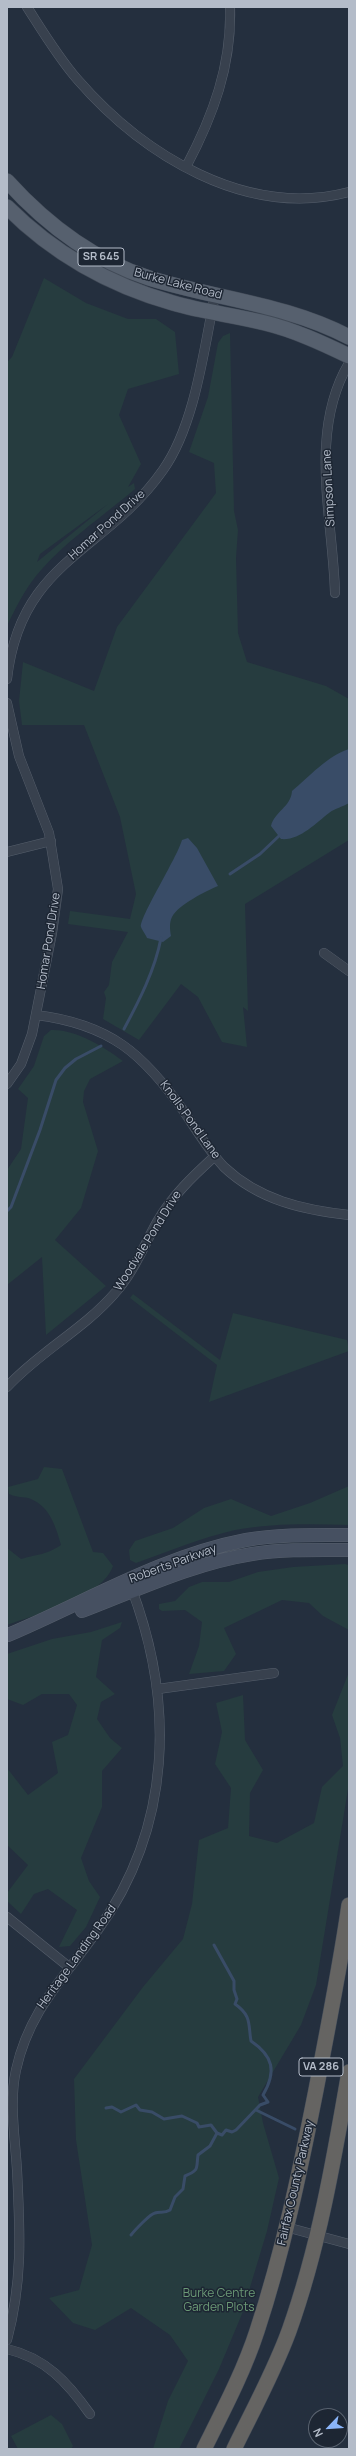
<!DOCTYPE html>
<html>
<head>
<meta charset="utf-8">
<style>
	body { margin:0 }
	#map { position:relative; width:356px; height:2456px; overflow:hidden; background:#242f3e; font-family:Manrope,sans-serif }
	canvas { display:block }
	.frame { position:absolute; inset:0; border:8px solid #b4bcc9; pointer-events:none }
	.north { position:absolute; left:308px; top:2408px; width:40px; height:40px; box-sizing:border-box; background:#1d2633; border:1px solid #59626f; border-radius:50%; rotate:245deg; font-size:11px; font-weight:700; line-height:16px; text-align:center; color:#b4bcc9 }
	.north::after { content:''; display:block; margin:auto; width:14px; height:18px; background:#8ab4f8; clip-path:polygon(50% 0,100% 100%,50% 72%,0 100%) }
</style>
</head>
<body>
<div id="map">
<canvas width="356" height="2456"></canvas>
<div class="frame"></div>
<div class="north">N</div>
</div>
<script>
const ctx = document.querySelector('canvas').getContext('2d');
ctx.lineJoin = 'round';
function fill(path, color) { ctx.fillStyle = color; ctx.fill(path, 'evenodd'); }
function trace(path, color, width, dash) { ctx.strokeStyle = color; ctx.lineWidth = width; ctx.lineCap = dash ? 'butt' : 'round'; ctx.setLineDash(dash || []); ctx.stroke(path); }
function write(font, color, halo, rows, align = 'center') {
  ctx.font = font + ' Manrope,sans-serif'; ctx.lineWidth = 3; ctx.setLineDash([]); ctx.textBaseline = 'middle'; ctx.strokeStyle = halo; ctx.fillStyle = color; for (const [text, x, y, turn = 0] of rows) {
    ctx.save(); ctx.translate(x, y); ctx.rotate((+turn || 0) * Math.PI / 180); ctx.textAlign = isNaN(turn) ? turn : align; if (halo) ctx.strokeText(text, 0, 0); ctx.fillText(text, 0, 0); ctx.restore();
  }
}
const green = new Path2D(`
	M44 278 86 303 128 319H156L175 332 179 374 128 389 119 415 141 464 128 487 134 483 135 489C102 517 63 543 36 576 24 591 15 609 7 626V362L12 357ZM108 504 37 562 40 554Z
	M230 333 234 511 238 530 236 558 238 633 247 662 326 686 349 699V840L245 904 248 1011 243 1007 247 1047 222 1042 198 997 181 984 139 1040 103 1019 106 998 104 992 109 985 112 962 128 932 68 924 70 911 130 919 136 894 120 817 84 725H22L19 701 23 662 94 691 117 627 216 493 214 463 189 452 208 397 218 343 223 336Z
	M51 1030C76 1029 104 1047 123 1061L90 1079 84 1091 83 1102 98 1151 81 1208 55 1240 106 1286 46 1335 42 1257 7 1285V1170L21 1149 28 1098 18 1089 34 1066 44 1036Z
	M133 1294 220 1360 233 1313 347 1340 349 1351 209 1402 217 1365 130 1298Z
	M44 1467 62 1469 93 1552 103 1553 113 1566C102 1598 37 1614 7 1625V1548L21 1559C38 1554 46 1555 61 1545 56 1527 50 1507 31 1499 23 1496 17 1498 9 1494L8 1487 38 1479Z
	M349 1486V1525C312 1524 272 1523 235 1530 201 1538 169 1551 136 1563L130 1560 129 1550 135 1541 173 1528 204 1508 231 1499 271 1516 310 1503Z
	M345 1564 349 1565V1630L323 1616 309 1603 282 1600 224 1628 236 1654 224 1671 189 1674 199 1646 202 1622 185 1610 162 1611 159 1609V1604L175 1601 189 1587 202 1582H229L258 1572 293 1567Z
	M122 1622 120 1628 102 1640 96 1677 115 1694 101 1702 97 1719 110 1738 122 1748 102 1771V1807L81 1858 89 1881 100 1897 86 1927 70 1946 59 1947 77 1910 48 1889 34 1894 21 1914 7 1901V1893L28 1865 7 1845V1768L28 1795 58 1773 52 1742 68 1735 77 1705 69 1694H42L23 1705 7 1699V1654L52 1639 91 1632Z
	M349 1672V1783L316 1985 301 2025 258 2097 263 2123 279 2178 267 2231 242 2314 219 2369 179 2449H153L168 2401 188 2361 170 2335 131 2308 95 2330 73 2323 49 2298 79 2290 92 2245 76 2140 74 2079 143 1987 183 1939 192 1904 199 1840 228 1828 231 1788 215 1764 222 1732 216 1703 243 1695 245 1740 263 1770 250 1793 249 1836 277 1843 314 1823 322 1787 343 1766 340 1738 332 1715Z
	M51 2415 62 2424 73 2446 71 2449H18L11 2436Z`);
const water = new Path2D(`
	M349 749V803C343 807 335 808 329 813 316 823 299 841 281 839L271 826C274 812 291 807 292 791 309 777 327 756 349 749Z
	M188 838 197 848 218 886C206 891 178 905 172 917 169 923 170 930 171 936L163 942 147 938C146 935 142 930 141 927 139 918 177 858 182 840Z`);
const stream = new Path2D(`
	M230 874 260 854 280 835
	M124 1029C139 1001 155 970 161 938
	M7 1211 11 1207 40 1130 56 1080 65 1068 76 1059 101 1046
	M106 2108 112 2107 121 2112 136 2105 140 2110 152 2112 164 2119 182 2116 197 2123 199 2127 211 2125 217 2133 222 2135 226 2130 232 2132 236 2130 260 2105 268 2102 263 2095C277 2071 273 2056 251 2041 248 2024 252 2016 235 2004L237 1999 234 1990V1981L214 1945
	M256 2110 295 2129
	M131 2235C135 2230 150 2214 155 2213 160 2211 164 2214 170 2210L175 2197 183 2189 185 2176C200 2170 196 2168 198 2155L210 2146 217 2133`);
const minor = new Path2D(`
	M27 7C43 32 58 57 77 79 143 155 246 219 349 192
	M186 167C213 116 232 65 230 7
	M335 593C333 518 308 432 349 363
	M7 679C20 560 105 553 163 470 195 425 204 349 215 295
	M7 703 19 756 49 833 58 889 52 933 32 1034 21 1064 7 1084
	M7 852 51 841
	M324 953 349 971
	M36 1015C110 1024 144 1054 185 1113 197 1131 209 1151 224 1167 259 1200 303 1210 349 1215
	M7 1387C39 1352 84 1329 115 1293 134 1272 143 1247 157 1222 172 1196 193 1176 215 1156
	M158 1689 274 1673
	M7 1917 69 1967
	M286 2227 349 2244
	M7 2340C23 2280 20 2231 17 2170 15 2137 9 2102 16 2070 29 2010 65 1977 98 1930 172 1826 175 1703 131 1587
	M7 2349C46 2358 68 2383 90 2414`);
const secondary = new Path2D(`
	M82 1611C137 1590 194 1563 252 1554 284 1549 317 1550 349 1550
	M8 1635C86 1602 162 1556 246 1540 280 1534 315 1535 349 1535`);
const primary = new Path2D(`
	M7 181C46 224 93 260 149 278 216 299 286 304 349 337
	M7 207C54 254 109 285 173 303 203 312 234 315 265 323 294 330 322 343 349 356`);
const trunk = new Path2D(`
	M204 2449C223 2411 244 2371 257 2331 283 2252 300 2171 316 2090 328 2027 340 1968 349 1905
	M234 2449C253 2410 274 2372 289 2331 319 2247 334 2159 349 2072`);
const shields = [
	[101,257,46],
	[321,2067,44]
];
const shieldNames = [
	["SR 645",101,257],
	["VA 286",321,2067]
];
const streetNames = [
	["Burke Lake Road",178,284,15],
	["Simpson Lane",329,488,-93],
	["Homar Pond Drive",107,525,-42],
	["Homar Pond Drive",49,941,-81],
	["Knolls Pond Lane",190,1120,54],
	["Woodvale Pond Drive",148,1241,-58],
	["Roberts Parkway",173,1564,-20],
	["Heritage Landing Road",77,1957,-54],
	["Fairfax County Parkway",296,2183,-77]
];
const parkNames = [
	["Burke Centre",219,2294],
	["Garden Plots",219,2308]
];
fill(green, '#263c3f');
fill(water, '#394c67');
trace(stream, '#394c67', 3);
trace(minor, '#565f6c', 10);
trace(secondary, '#565f6c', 14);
trace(primary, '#414a57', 16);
trace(trunk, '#434c59', 16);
trace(minor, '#38414e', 9);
trace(secondary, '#465061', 13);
trace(primary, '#56606e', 15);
trace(trunk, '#656462', 15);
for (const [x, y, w] of shields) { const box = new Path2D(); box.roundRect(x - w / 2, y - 9, w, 18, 3); ctx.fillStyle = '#1d2633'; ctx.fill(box); trace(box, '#b4bcc9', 1); }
write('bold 11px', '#b4bcc9', null, shieldNames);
write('12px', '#b4bcc9', '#1d2633', streetNames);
write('12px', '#6b9a76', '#1d2633', parkNames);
</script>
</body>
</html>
